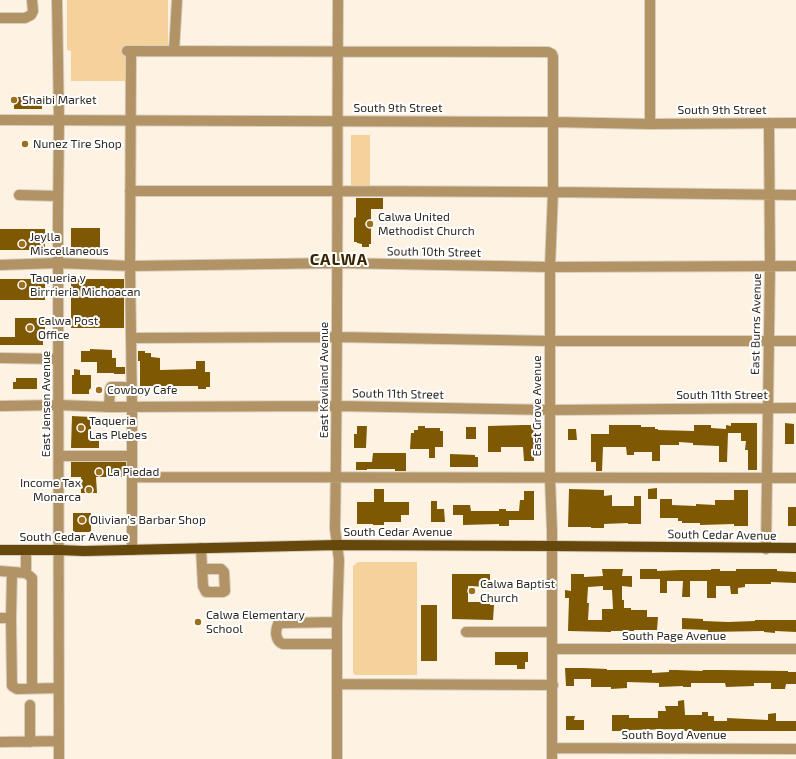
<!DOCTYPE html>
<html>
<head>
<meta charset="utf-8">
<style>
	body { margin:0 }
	canvas { display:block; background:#fef3e3 }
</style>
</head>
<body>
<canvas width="796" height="759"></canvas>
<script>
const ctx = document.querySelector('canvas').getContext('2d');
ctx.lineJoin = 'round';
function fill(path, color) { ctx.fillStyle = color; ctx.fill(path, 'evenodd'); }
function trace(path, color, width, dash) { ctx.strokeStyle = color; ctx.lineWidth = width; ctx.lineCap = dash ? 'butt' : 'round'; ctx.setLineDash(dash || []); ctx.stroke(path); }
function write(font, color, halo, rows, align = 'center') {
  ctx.font = font + ' "Exo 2",sans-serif'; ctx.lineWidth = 4; ctx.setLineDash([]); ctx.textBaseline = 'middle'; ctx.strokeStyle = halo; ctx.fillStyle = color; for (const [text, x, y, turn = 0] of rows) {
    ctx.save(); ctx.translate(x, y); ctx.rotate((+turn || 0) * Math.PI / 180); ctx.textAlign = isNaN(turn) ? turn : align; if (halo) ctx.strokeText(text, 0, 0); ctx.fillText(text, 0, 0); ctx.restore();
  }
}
const green = new Path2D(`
	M67 0H168V51H127V81H71V51L67 50Z
	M351 135H370V190L351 189Z
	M358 562H417V675H355L353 673V566Z`);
const building = new Path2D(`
	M14 97H42V109H14Z
	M356 198H383V209H371V244H369V247H362V244L357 243V242H354V218L356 217Z
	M71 228H100V250H71Z
	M0 229H45V250H0Z
	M0 279H45V300H0Z
	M76 279H124V328H71V283L73 281Z
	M15 318H45V337H43V345H0V337H15Z
	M90 349 112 350V358H116V367H125V374H114V373H97V362H81V351H90Z
	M138 351H145V353H151V357L160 358V370L196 369V361H205V372H210V387H206V389H198V386H140V361H138Z
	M74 369 80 370V375H91V388L89 390V394H72V375H74Z
	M16 378H37V389H13V382H16Z
	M72 416 91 417V439H99V448H71Z
	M731 423H757V470H748V450H745L746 441H741V433H728L727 462H719V446L693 445V443L679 442V445H660V461H652V452H634V455H627L626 447H603L602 471H596V462H591V434H609V425H641V427H655V429H658V430L694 431V425H711V428L726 429V425L731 426Z
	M785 423 794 424V444H785Z
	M523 425H537V443H534V461H524L523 447H501V452H488V426Z
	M357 426H367L366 448H354V434H357Z
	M418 426H425V428H440V431H443V447H435V458H429V449H410L411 433H414V430H418Z
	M466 427H476V439H466Z
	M568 429H576L577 440H568Z
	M373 453H406V471H395V469H367V470H356V462H372Z
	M450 454 475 455V457H478V467H450Z
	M71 462H126V477H96L97 493H81V477H71Z
	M657 488V499H648V489Z
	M374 489H384V502H409V515H401V522H384V525H373V524H357V502H374Z
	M569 489 604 490V496L612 495V506H634V496H641V524H628V523L604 524V528H591V527H568Z
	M734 490H748V526H734V524L700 525V523H682V521H678V518H660V499H672V505L696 506V504L715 505V500H734Z
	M524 491H534V520H509V526H499V524L463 525V515H453V505H470L471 511H499V509H506V511H519L520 500H524Z
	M431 501H437V509H444L445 522H431Z
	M788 507H796V526H788Z
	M73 513H91V532H73Z
	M602 569H623L622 576H632V587L622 586V600H624V608H631V610H647V617H658L657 630H634V631H611V632L568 631 569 598H565V590L571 591V574H584V577L603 576ZM603 586V590H612L613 609H602V620H588L589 603H587L588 587Z
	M640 569H657V571L681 570H711V569H720V571H736V569H777V571L796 572V583L771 582V584H745V587L738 588V594H731L730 586H716V598H707V581H690V597H682L683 581H667V593H660V579H640Z
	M452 574H490V587L468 586V602H490V605H494L493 620 452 619Z
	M421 605H437V661H421Z
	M682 618 703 619V621L728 622 755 621V620H796V632L775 631V633L764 632V631L708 632V630L682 629Z
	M495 652H528V662H525V669H517V665H495Z
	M565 668H584L607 669V670H652V673L669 672V670H676L703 671 702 670H720L788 671V672H796V684H786L785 689H771V683H754V686L726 687 725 683H691V687H683V686L659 687V683L627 682V688L611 689V687H591V679H574V686H566Z
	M684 700 685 715H702V712H708V716H714V721H727V718L768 720V714L776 713V721H796V731H681V729L629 730 630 731H612V715H629V718H658V711H666L665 706H678V701Z
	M566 716H575L574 720H584V730H566Z`);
const minor = new Path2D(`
	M57 0 59 120 58 219 59 759
	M0 18H25L31 15 33 11 32 0
	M127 51 548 52 552 54 553 57V192L550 267V478L552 531V759
	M131 51 130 266 132 407V550
	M174 51 177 0
	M0 120 552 122 650 124 796 123
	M650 124V0
	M130 191H338L553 192 796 195
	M19 195 58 196
	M0 265 58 263 130 266 338 263 550 267 796 266
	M131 338 337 337 550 341H796
	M0 358 58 359
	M0 406 59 405 109 407 337 406 550 410 796 408
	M109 407 110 389 111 387H124
	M59 456H132
	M132 477 796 478
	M201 548 203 586 206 592H223L225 591 224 572 221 569H202
	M766 549 770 266 769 123
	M26 550V573
	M0 571 26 573 32 578V688
	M12 572 11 618 12 686 17 689 59 688
	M0 618H11
	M337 622 283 623 278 624C275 631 275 641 283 644H337
	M466 632H552
	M552 649H796
	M337 684 553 685
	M30 705V742
	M0 742 59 741
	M553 748 796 749
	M337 759V622L339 560 335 529C338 353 337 176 338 0`);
const major = new Path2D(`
	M0 550H59L84 551 337 545 552 546 796 548`);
const markers = [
	[14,100,4,"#9b6f1e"],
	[25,144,4,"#9b6f1e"],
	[370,224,4,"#9b6f1e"],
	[22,244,4,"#9b6f1e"],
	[22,285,4,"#9b6f1e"],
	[30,328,4,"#9b6f1e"],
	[99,390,4,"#9b6f1e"],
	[81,428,4,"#9b6f1e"],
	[99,472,4,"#9b6f1e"],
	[89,490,4,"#9b6f1e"],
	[82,520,4,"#9b6f1e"],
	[472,591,4,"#9b6f1e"],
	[198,622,4,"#9b6f1e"]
];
const poiNames = [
	["Shaibi Market",22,100],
	["Nunez Tire Shop",33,144],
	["Calwa United",378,217],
	["Methodist Church",378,231],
	["Jeylla",30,237],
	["Miscellaneous",30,251],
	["Taqueria y",30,278],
	["Birrrieria Michoacan",30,292],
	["Calwa Post",38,321],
	["Office",38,335],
	["Cowboy Cafe",107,390],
	["Taqueria",89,421],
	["Las Plebes",89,435],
	["La Piedad",107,472],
	["Income Tax",81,483,"right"],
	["Monarca",81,497,"right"],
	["Olivian's Barbar Shop",90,520],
	["Calwa Baptist",480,584],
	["Church",480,598],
	["Calwa Elementary",206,615],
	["School",206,629]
];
const streetNames = [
	["South 9th Street",398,108],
	["South 9th Street",722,110],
	["South 10th Street",434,252,1],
	["East Burns Avenue",756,324,-89],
	["East Kaviland Avenue",324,380,-90],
	["South 11th Street",398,394,1],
	["South 11th Street",722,395],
	["East Jensen Avenue",46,404,-90],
	["East Grove Avenue",537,406,-90],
	["South Cedar Avenue",398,532],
	["South Cedar Avenue",722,535,1],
	["South Cedar Avenue",74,537],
	["South Page Avenue",674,636],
	["South Boyd Avenue",674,735]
];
const districtNames = [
	["CALWA",339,260]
];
fill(green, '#f5d29c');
fill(building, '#7e5803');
trace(minor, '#d9cfc0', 12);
trace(major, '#d9cfc0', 12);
trace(minor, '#b19365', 10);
trace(major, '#66480d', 10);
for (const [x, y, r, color] of markers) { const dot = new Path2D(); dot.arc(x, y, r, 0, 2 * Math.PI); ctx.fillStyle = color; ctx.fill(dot); trace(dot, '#fff', 1.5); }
write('12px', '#2f2a22', '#fff', poiNames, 'left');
write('12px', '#2f2a22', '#fff', streetNames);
ctx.letterSpacing = '1px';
write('bold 16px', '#392400', '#fff', districtNames);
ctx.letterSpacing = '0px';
</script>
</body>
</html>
